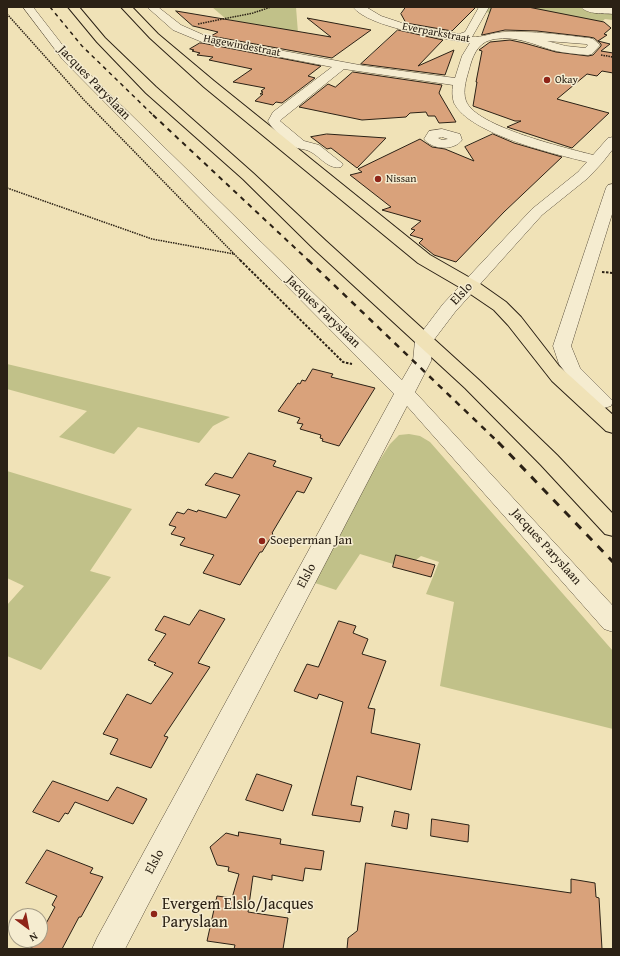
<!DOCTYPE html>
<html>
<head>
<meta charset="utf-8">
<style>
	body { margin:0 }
	#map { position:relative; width:620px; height:956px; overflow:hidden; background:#f0e2b7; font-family:"Gentium Book Plus",serif }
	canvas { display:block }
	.frame { position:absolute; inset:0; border:8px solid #2b2115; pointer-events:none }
	.north { position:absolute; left:8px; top:908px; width:40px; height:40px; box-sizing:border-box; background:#f5ecd0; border:1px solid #a49b85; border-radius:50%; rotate:148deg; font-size:11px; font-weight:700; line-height:16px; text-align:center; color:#2b2115 }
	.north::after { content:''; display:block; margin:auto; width:14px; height:18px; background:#8f2418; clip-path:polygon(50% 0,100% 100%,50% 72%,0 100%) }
</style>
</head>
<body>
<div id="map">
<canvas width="620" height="956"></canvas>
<div class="frame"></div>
<div class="north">N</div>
</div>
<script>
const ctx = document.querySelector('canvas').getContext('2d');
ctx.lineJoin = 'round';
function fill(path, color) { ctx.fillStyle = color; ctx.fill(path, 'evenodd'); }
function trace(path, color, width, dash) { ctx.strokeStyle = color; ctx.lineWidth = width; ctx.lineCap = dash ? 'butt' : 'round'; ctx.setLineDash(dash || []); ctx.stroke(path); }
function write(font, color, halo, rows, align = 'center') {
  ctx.font = font + ' "Gentium Book Plus",serif'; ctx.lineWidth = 3; ctx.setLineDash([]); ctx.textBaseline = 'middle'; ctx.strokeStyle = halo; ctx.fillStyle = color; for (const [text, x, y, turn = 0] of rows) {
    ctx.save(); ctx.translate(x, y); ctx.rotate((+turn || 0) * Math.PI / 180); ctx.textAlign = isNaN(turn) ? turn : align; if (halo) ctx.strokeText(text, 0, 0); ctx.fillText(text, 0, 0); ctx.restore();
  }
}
const green = new Path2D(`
	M212 7H296L298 33 226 19Z
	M488 7H613V20L605 19 591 30 485 12Z
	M7 364 230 417 213 426 199 443 138 427 114 454 59 437 87 411 7 389Z
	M409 434 420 436 430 442 613 651V729L440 686 454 602 426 594 439 562 421 556 416 560 413 570 360 554 336 590 312 582 360 491 390 444 399 435Z
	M7 471 132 509 90 571 111 577 41 670 7 656V605L24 586 7 578Z`);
const building = new Path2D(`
	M406 7H476L452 31 406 23 401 14Z
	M492 7H528L604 22 611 28 604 34 607 35 598 41 610 44 601 51 613 53V73L602 71 597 76 587 74 557 99 609 113 572 148 507 127 521 121H515L473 106 477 82H476L482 51 479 50 490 42 510 40 524 43 556 52 588 56 593 55 601 46V44L594 38 589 37 537 31 505 30 482 35Z
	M176 11 331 37 307 18 371 30 332 58 211 36 218 32 193 26Z
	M398 30 443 40 418 66 454 50 445 75 361 64Z
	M200 43H202L321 66 308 76 315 78 282 103 276 102 273 105 255 101 263 94H260L263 92 261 91 265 88 233 82 252 69 209 60 213 57 197 55 200 53 192 51 194 50 190 49Z
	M353 72 442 85 439 93 456 122 439 123 435 116H428L426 112 410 113 406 117 362 120 299 107 328 84 335 87Z
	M327 134 386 138 357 168 331 148 327 149 311 137Z
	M493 134 514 143 562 157 504 212 456 262 434 255 419 243 423 239 410 235 415 230 411 229 421 221 382 210 391 207 350 175 362 172 358 169 420 139 432 147 445 149 474 161 465 147Z
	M313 369 333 374 331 377 375 388 339 446 322 441 323 439 320 438 321 435 300 429 303 424 297 423 300 418 278 411 298 383 300 384 302 380 305 381Z
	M249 453 276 461 273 466 312 478 304 493 297 491 272 533 273 534 262 552H260L240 585 203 573 214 555 180 545 185 538 171 534 176 527 169 525 177 512 184 514 188 509 197 512 198 510 226 518 240 495 205 485 215 473 232 478Z
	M396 555 435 565 431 577 393 567Z
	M200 610 225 619 198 663 210 667 164 736 168 737 151 768 110 754 118 739 103 734 127 694 151 704 173 673 154 665 156 663 148 660 166 634 155 630 164 616 189 625Z
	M339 621 356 626 353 633 368 639 362 654 386 661 368 708 375 709 371 733 420 744 411 790 357 776 351 805 363 807 360 822 312 815 343 702 319 694 317 699 294 691 307 664 318 667Z
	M257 774 292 785 283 811 246 800Z
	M53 781 108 801 117 787 147 799 133 824 75 802 68 814 65 813 59 822 33 812Z
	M395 811 409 814 407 829 392 826Z
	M432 819 469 825 468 842 431 836Z
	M239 832 281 839 280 844 324 851 321 870 305 868 303 881 272 875V880L253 876 248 912 288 918 283 949H234L235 945 207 941 217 896 232 898 239 874 228 871 229 867 217 865 210 847 226 833 238 836Z
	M47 850 93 868 90 873 103 877 81 917H79L62 949H34L12 938 16 932V940H40V928L43 929 55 907 52 905 57 896 26 883Z
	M366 863 571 893V879L595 883 596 897 599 898 602 949H347L348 938 357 931Z`);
const pathFar1 = new Path2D(`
	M7 14 84 100 241 261
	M198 24 253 13 271 7
	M601 55 613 57
	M7 188 152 239 234 254`);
const path = new Path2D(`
	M240 260 343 362 352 364
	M602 272 613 273`);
const minor = new Path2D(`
	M23 7H33L71 56 402 380 413 361 415 341 443 304 532 209 578 172 587 162C555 154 469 134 454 103 452 97 452 91 453 85L344 69 283 118 280 121 304 141 319 145 343 164 341 167C328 170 320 156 309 151 305 149 299 149 294 147 287 143 271 128 268 121L273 112 332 67 202 42 173 30 147 7H158L181 25 208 37 365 66 455 78 462 56 470 43C443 38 369 28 353 7H366L381 16 405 24 459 34 465 32 479 7H489L472 37C481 38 495 32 505 32 533 31 561 35 589 38L593 39 600 45 592 54 588 55C576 54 564 53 552 50 533 44 516 36 495 39 480 41 474 52 470 66 467 77 462 90 466 101 476 127 567 148 593 155L608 138 613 137V149L602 163 588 178 542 215 455 312 433 341 431 361 415 392 613 606V632L604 629 407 406 125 949H92L97 938 394 394 63 60ZM547 41 586 44 588 45 585 48 566 46Z
	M581 7 613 8V14C603 13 588 15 581 7Z
	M442 129 460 134 462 140C454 151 432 150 424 139L429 131ZM442 137 448 139 442 140 438 138Z
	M613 184V211L571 346 580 368 613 401 611 406 604 408 597 406 577 388 559 364 553 346 606 188 608 185Z`);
const highway = new Path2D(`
	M68 7H79L105 38 156 87 253 173 326 241 479 380 557 455 613 514V536L605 534 541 465 465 388 314 249 243 179 146 93 97 42Z
	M121 7H132L158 34 214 81 430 255 479 283 506 302 521 317 559 366 613 415V433L606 431 552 381 508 325 494 310 466 291 418 263 204 87 150 38Z`);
const railFar3 = new Path2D(`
	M50 7 82 46 154 116`);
const railFar2 = new Path2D(`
	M153 115 309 261`);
const railFar1 = new Path2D(`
	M308 260 499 443`);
const rail = new Path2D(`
	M498 442 613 562`);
const markers = [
	[547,80,4,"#8f2418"],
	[378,179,4,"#8f2418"],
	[262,541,4,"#8f2418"],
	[154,914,4,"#8f2418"]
];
const farStreetnames = [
	["Everparkstraat",436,33,11],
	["Hagewindestraat",242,46,11]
];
const farPoinames = [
	["Okay",555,80],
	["Nissan",386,179]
];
const streetNames = [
	["Jacques Paryslaan",94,83,46],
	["Elslo",462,294,-47],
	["Jacques Paryslaan",323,312,44],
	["Jacques Paryslaan",546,547,48],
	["Elslo",307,576,-62],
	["Elslo",155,862,-62]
];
const poiNames = [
	["Soeperman Jan",270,541]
];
const nearPoinames = [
	["Evergem Elslo/Jacques",162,905],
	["Paryslaan",162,923]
];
fill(green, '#c1c189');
fill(building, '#d9a27b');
trace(building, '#2b2115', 1);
trace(minor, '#5c513e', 1);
trace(highway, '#2b2115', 2);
trace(pathFar1, '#2b2115', 1.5, [1.5, 1]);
trace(path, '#2b2115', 2, [2.5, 1.5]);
fill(minor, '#f5ecd0');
fill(highway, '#f0e2b7');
trace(railFar3, '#2b2115', 1.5, [4, 4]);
trace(railFar2, '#2b2115', 2, [5, 5]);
trace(railFar1, '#2b2115', 2.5, [6, 6]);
trace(rail, '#2b2115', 3, [8, 8]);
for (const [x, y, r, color] of markers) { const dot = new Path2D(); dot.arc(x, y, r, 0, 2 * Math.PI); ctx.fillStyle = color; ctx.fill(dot); trace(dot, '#f5ecd0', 1.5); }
write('11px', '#2b2115', '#f5ecd0', farStreetnames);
write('11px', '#2b2115', '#f5ecd0', farPoinames, 'left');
write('13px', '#2b2115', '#f5ecd0', streetNames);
write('13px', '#2b2115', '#f5ecd0', poiNames, 'left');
write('16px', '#2b2115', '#f5ecd0', nearPoinames, 'left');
</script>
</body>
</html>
